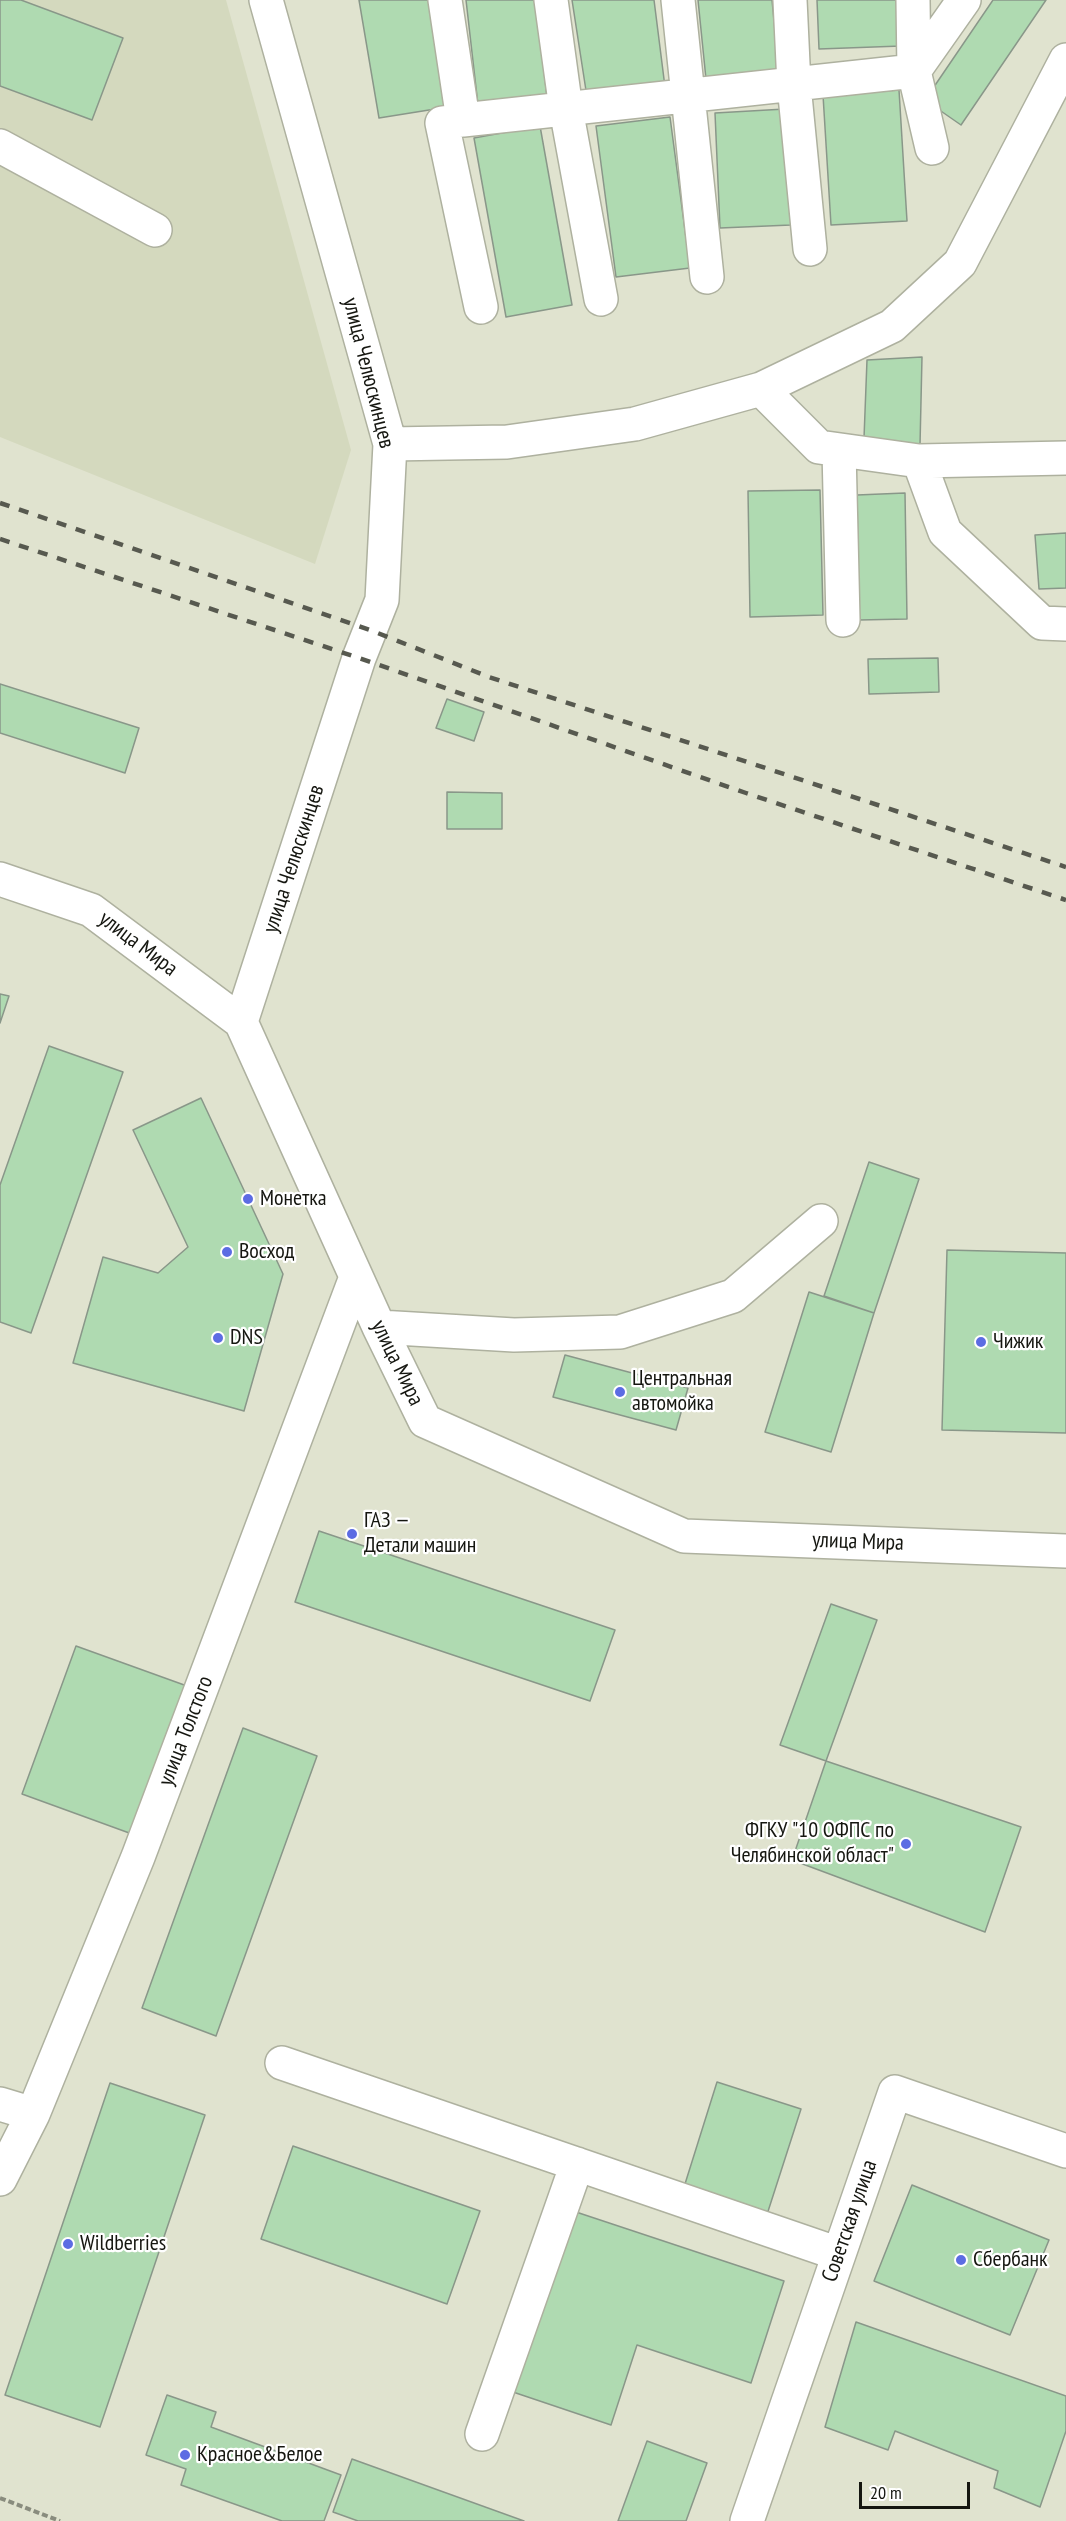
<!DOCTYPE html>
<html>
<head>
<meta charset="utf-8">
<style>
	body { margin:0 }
	#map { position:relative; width:1066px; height:2521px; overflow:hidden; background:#e0e3cf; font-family:"PT Sans Narrow",sans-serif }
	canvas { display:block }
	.scale { position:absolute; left:859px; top:2482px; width:111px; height:27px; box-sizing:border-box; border:3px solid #151610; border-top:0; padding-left:8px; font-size:18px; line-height:21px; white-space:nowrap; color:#151610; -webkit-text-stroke:4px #fff; paint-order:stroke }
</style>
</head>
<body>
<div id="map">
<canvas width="1066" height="2521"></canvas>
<div class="scale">20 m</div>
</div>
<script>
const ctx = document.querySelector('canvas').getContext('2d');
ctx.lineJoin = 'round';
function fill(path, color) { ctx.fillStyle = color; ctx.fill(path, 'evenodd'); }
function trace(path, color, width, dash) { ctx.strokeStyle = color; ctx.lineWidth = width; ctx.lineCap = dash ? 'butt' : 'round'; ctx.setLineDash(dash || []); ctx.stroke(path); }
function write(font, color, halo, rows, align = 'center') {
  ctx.font = font + ' "PT Sans Narrow",sans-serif'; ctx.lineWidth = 4.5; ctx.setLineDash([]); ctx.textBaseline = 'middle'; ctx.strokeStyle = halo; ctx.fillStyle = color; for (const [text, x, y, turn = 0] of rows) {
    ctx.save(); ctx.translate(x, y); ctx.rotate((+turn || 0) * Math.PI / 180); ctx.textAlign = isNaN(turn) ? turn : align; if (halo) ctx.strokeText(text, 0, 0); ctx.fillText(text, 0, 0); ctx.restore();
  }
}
const built = new Path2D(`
	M0 0H226L351 450 315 564 0 437Z`);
const building = new Path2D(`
	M0 0H21L123 38 92 120 0 86Z
	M359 0H437L454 106 379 118Z
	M466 0H536L547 97 478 105Z
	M572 0H654L665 87 587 97Z
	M698 0H772L779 72 706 79Z
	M817 0H899L901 46 819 49Z
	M993 0H1046L961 125 925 100Z
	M899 90 907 221 831 225 823 95Z
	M785 109 791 225 720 228 715 113Z
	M670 117 690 268 616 277 596 126Z
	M540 126 572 305 506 317 474 138Z
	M922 357 920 445 864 438 867 360Z
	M820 490 823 615 750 617 748 491Z
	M905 493 907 619 859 620 857 495Z
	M1066 533V588L1039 589 1035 535Z
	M938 658 939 692 869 694 868 659Z
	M0 684 139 728 125 773 0 733Z
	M447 699 484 712 474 741 436 728Z
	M447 792 502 793V829H447Z
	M0 994 9 996 0 1023Z
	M49 1046 123 1072 31 1333 0 1322V1185Z
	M201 1098 283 1274 244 1411 73 1363 103 1257 158 1273 188 1247 133 1130Z
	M869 1162 919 1179 874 1313 824 1296Z
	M947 1250 1066 1253V1433L942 1430Z
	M809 1292 874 1313 831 1452 765 1432Z
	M565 1355 688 1388 676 1430 553 1397Z
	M319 1531 615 1630 590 1701 295 1602Z
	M831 1604 877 1620 826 1761 780 1745Z
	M76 1646 187 1686 132 1834 22 1794Z
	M243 1728 317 1756 216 2036 142 2008Z
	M826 1761 1021 1827 985 1932 792 1860Z
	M717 2082 801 2109 762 2230 679 2203Z
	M110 2083 205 2115 100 2427 5 2395Z
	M293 2146 480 2211 447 2304 261 2239Z
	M912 2185 1049 2240 1010 2335 874 2281Z
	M570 2210 784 2281 751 2383 637 2345 611 2425 510 2391Z
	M856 2322 1066 2396V2431L1040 2507 994 2488 998 2471 895 2431 888 2450 825 2427Z
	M167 2395 216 2412 211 2427 341 2475 324 2521H282L181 2485 186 2469 146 2455Z
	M647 2441 707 2463 686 2521H618Z
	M352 2459 524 2521H358L333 2512Z`);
const path = new Path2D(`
	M0 2498 60 2521`);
const minor = new Path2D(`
	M445 0 463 120 442 123 481 307
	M551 0 566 109 601 299
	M678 0 707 277
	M790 0 794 85 810 249
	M913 0 914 71 932 148
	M463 120 914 71 964 0
	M0 146 155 230
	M761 389 819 447 919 461 1066 458
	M390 444 507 442 635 424 761 389 892 326 960 263 1066 60
	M839 450 843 620
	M919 461 945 532 1042 623 1066 624
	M0 879 91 910 241 1022 379 1327 425 1421 684 1536 1066 1551
	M241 1022 359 658 382 600 390 444 266 0
	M379 1327 514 1335 620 1332 733 1296 821 1221
	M282 2063 839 2254
	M0 2104 33 2114
	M0 2179 33 2114 138 1857 356 1277
	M482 2434 577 2164
	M747 2521 895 2092 1066 2151`);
const rail = new Path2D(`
	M0 503 370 630 489 677 1066 867
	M0 539 359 658 746 793 1066 900`);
const markers = [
	[248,1199,6,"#5c6ce3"],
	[227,1252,6,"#5c6ce3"],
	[218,1338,6,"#5c6ce3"],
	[981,1342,6,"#5c6ce3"],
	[620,1392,6,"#5c6ce3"],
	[352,1534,6,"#5c6ce3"],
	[906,1844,6,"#5c6ce3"],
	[68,2244,6,"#5c6ce3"],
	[961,2260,6,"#5c6ce3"],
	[185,2455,6,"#5c6ce3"]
];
const streetNames = [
	["улица Челюскинцев",368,373,76],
	["улица Челюскинцев",294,859,-72],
	["улица Мира",138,944,37],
	["улица Мира",397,1363,64],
	["улица Мира",858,1542,2],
	["улица Толстого",186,1731,-69],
	["Советская улица",850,2221,-71]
];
const poiNames = [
	["Монетка",260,1199],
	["Восход",239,1252],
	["DNS",230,1338],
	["Чижик",993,1342],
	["Центральная",632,1379],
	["автомойка",632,1404],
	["ГАЗ —",364,1521],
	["Детали машин",364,1546],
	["ФГКУ \"10 ОФПС по",894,1831,"right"],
	["Челябинской област\"",894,1856,"right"],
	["Wildberries",80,2244],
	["Сбербанк",973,2260],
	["Красное&Белое",197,2455]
];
fill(built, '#d4d9be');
fill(building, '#afdab1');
trace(building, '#899789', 1.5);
trace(minor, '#aeb19f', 36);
trace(path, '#898c7e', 4, [6, 3]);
trace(minor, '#fff', 33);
trace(rail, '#57594f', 4.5, [10, 10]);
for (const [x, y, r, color] of markers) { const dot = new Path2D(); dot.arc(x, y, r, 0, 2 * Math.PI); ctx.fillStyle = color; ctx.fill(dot); trace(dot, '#fff', 2); }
write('22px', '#151610', '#fff', streetNames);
write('22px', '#151610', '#fff', poiNames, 'left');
</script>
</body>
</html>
